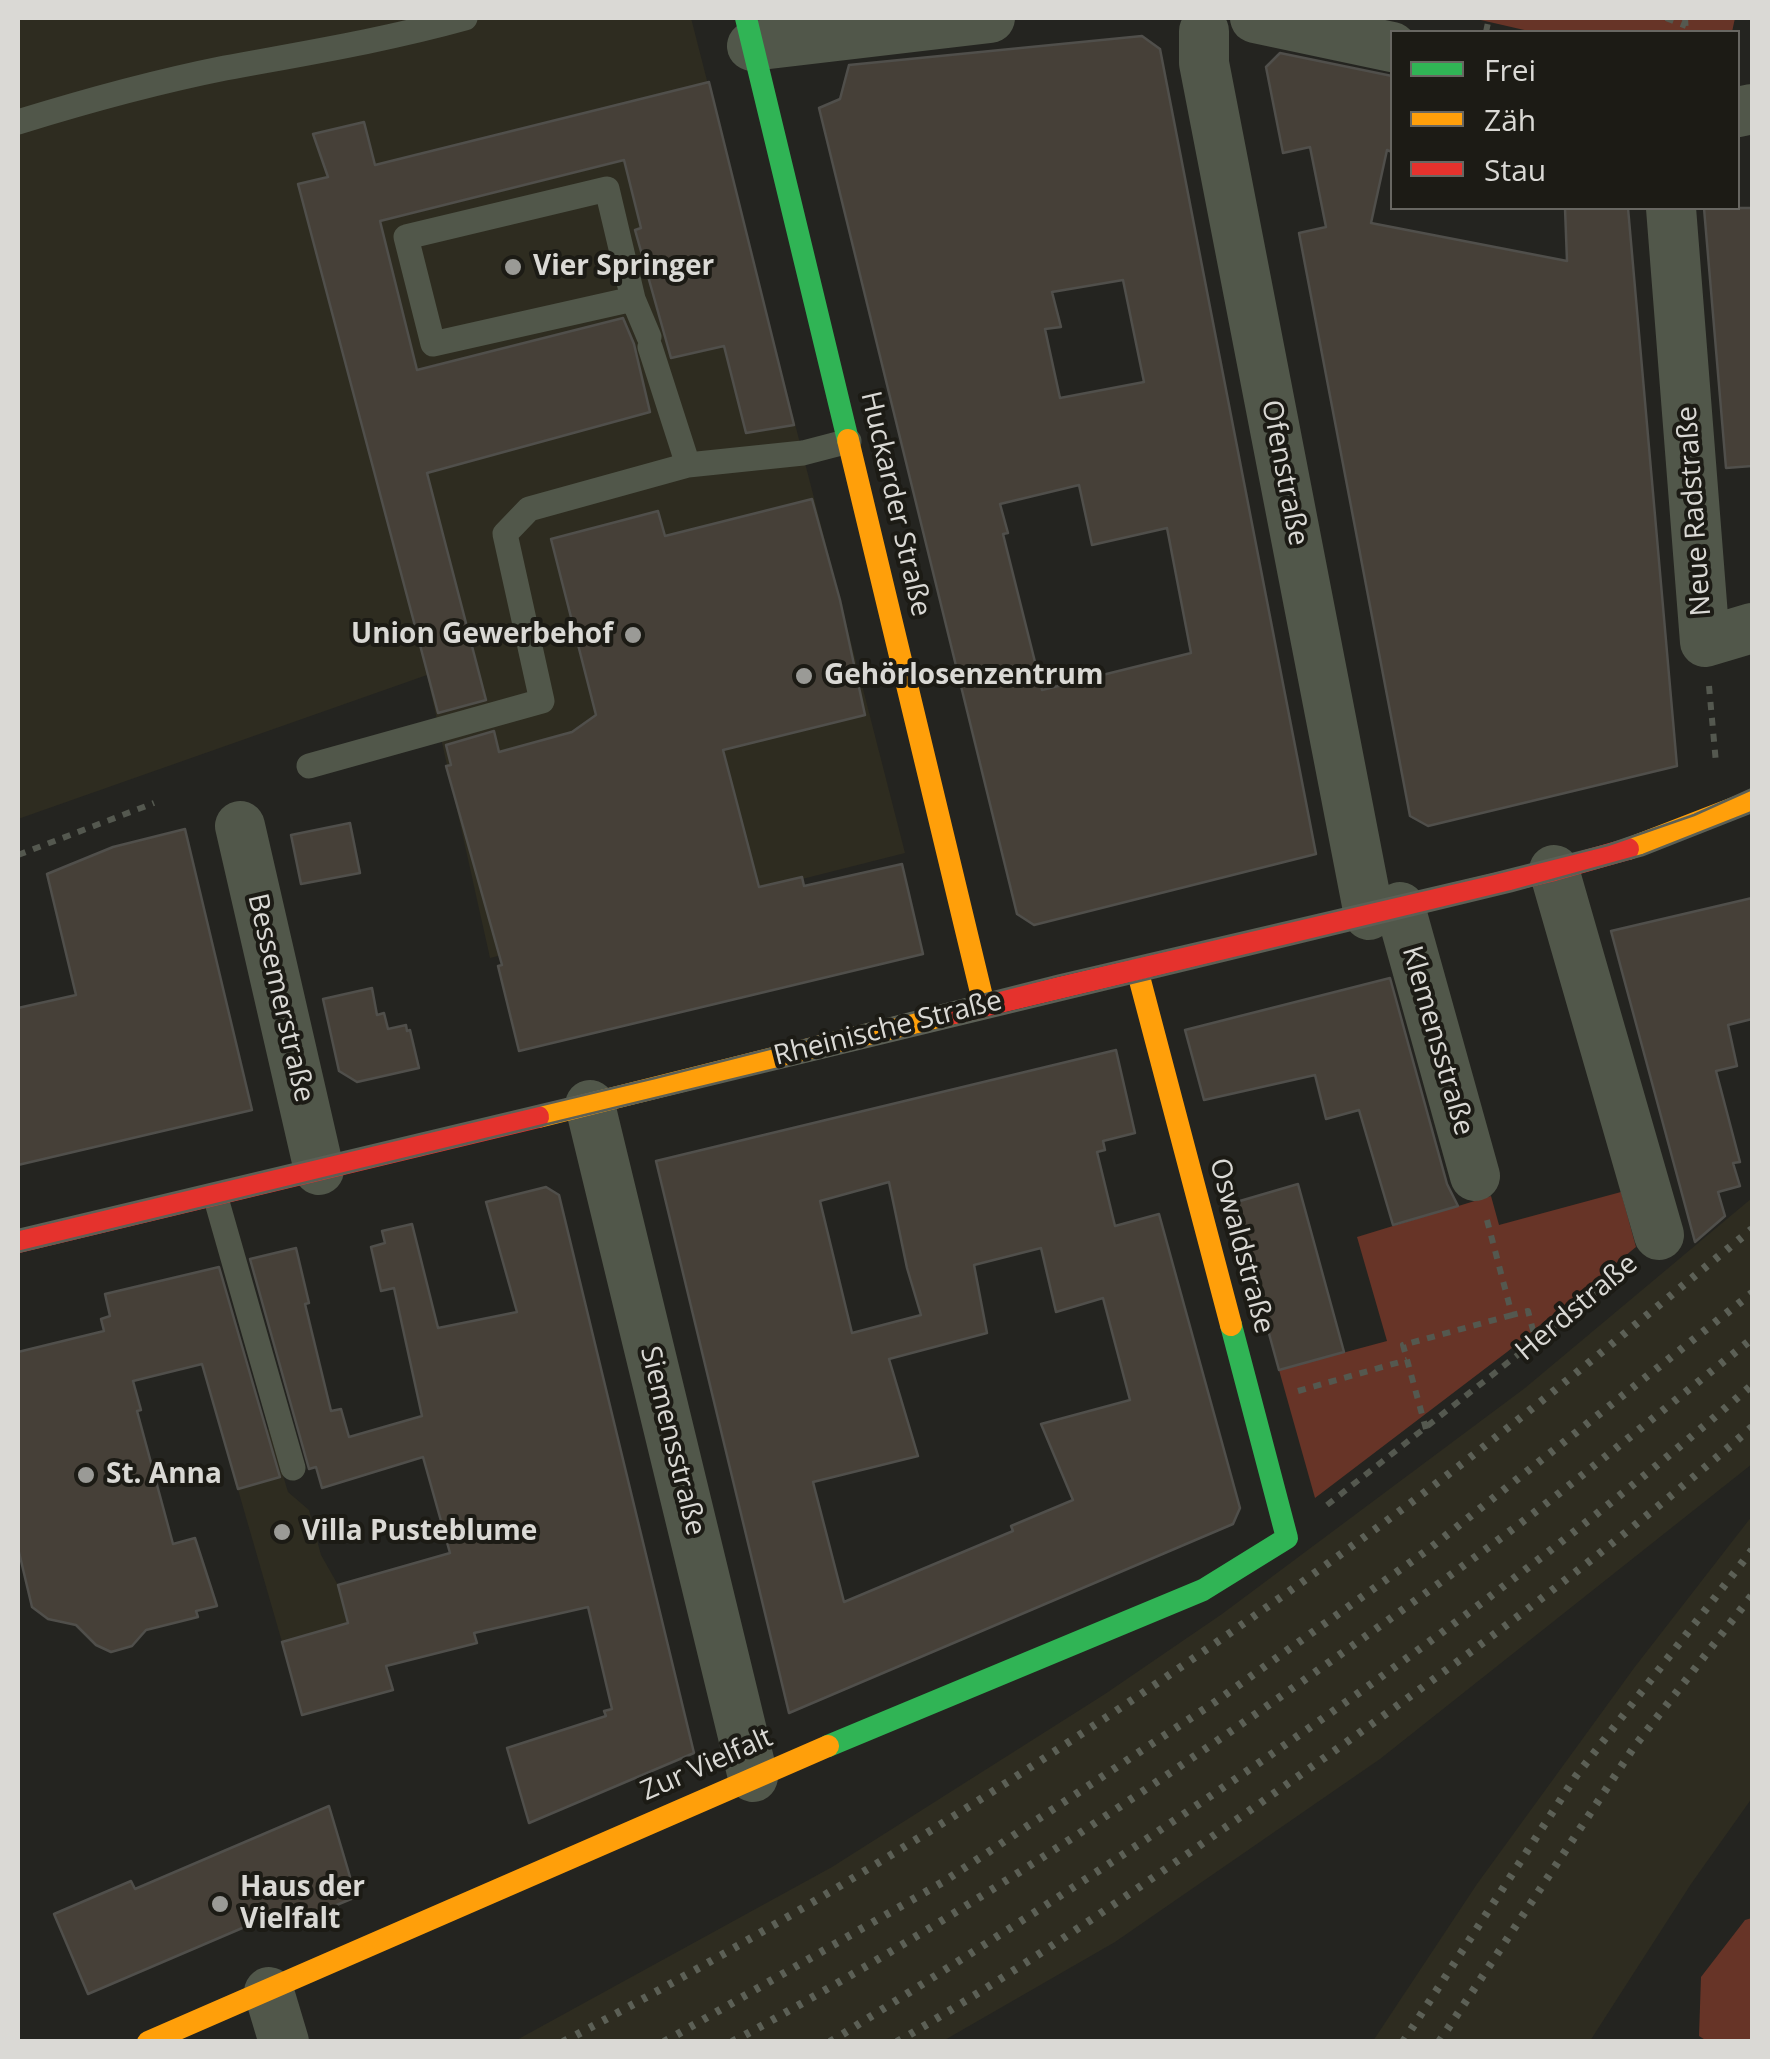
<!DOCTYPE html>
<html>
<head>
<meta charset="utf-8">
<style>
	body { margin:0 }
	#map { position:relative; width:1770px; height:2059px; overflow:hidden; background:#242420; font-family:"Open Sans",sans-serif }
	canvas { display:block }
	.frame { position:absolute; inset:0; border:20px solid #dad9d5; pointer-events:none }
	.legend { position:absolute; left:1390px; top:30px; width:350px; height:180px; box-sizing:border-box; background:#1c1b15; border:2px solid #686762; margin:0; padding:12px 18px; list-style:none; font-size:30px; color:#dad9d5 }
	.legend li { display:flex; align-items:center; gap:20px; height:50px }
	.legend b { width:50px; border:2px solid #686762 }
</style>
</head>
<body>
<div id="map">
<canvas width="1770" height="2059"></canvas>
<div class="frame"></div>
<ul class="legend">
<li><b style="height:12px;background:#30b455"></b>Frei</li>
<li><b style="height:12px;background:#ff9f0a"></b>Zäh</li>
<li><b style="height:12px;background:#e5322d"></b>Stau</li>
</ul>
</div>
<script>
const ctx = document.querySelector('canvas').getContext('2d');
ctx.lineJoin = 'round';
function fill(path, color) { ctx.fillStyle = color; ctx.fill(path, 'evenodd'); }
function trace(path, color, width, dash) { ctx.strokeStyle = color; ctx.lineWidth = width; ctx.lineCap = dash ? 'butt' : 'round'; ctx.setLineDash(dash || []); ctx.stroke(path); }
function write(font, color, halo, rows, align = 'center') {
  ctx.font = font + ' "Open Sans",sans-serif'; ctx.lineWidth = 8; ctx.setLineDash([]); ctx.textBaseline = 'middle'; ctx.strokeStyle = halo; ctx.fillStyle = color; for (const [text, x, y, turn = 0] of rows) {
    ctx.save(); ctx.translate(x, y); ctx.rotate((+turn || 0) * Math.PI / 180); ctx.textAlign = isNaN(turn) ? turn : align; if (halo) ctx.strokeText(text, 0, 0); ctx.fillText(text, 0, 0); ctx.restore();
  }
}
const built = new Path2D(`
	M18 18H691L905 853 490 958 427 675 18 819Z
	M1752 1198V1464L1380 1759 1115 1942 943 2041 513 2042 832 1867 1105 1694 1222 1614 1525 1388Z
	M269 1429 288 1492 309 1510 321 1555 338 1585 349 1623 282 1642 224 1441Z
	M1752 1516V1798L1691 1884 1590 2041H1373L1477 1884 1634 1668Z`);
const green = new Path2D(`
	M1472 18H1735L1732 32H1533Z
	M1621 1192 1636 1247 1507 1352 1315 1498 1279 1370 1387 1341 1357 1237 1491 1196 1499 1225Z
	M1752 1918V2041H1707L1699 2036 1701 1977 1745 1920Z`);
const building = new Path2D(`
	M1142 36 1160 49 1316 854 1034 925 1017 914 819 108 840 99 849 65ZM1123 280 1144 382 1060 398 1045 329 1061 327 1052 292ZM1079 485 1092 545 1167 528 1191 653 1042 690 1003 534 1008 533 1000 504Z
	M1280 53 1392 76V152L1387 150 1371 223 1567 261 1565 208H1628L1677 766 1428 826 1410 816 1299 233 1326 227 1310 147 1283 153 1266 67Z
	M709 82 794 425 746 433 724 346 671 358 635 230 641 228 624 160 380 221 417 370 623 318 634 344 650 412 427 473 486 700 438 713 298 184 328 177 313 134 364 122 375 165Z
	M1704 208H1752V466L1726 468Z
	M812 499 840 600 865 715 723 750 759 887 802 877 804 886 902 864 923 954 519 1051 498 966 502 965 446 766 451 765 446 745 494 731 499 752 572 732 596 715 551 539 658 511 665 536Z
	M350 823 360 873 301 884 291 835Z
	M185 829 252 1110 18 1165V1008L76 995 47 874 113 847Z
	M1752 898V1019L1728 1025 1737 1066 1716 1071 1740 1162 1733 1163 1740 1186 1718 1192 1725 1216 1695 1242 1611 931Z
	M1390 978 1447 1184 1458 1206 1393 1225 1359 1110 1326 1119 1315 1075 1204 1100 1185 1030Z
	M372 988 377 1015 384 1013 388 1029 406 1025 407 1031 410 1030 419 1068 357 1082 339 1071 323 999Z
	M1116 1050 1135 1133 1103 1141 1105 1150 1097 1152 1115 1226 1159 1214 1240 1508 1233 1524 789 1713 656 1161ZM889 1182 907 1268 921 1315 852 1333 820 1201ZM1041 1248 1056 1312 1103 1298 1130 1400 1041 1424 1073 1500 1011 1526 1013 1531 844 1602 813 1482 918 1456 889 1359 987 1333 974 1265Z
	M1298 1184 1344 1352 1279 1370 1233 1203Z
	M546 1187 559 1195 694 1753 529 1823 507 1748 606 1716 604 1711 612 1709 588 1607 474 1633 477 1643 386 1666 393 1690 302 1715 282 1642 348 1623 338 1585 450 1553 423 1457 322 1488 316 1467 309 1469 250 1259 296 1248 309 1303 305 1304 331 1411 341 1409 349 1437 422 1416 394 1288 381 1291 371 1247 385 1243 382 1231 412 1224 438 1328 517 1312 486 1202Z
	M219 1267 280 1477 238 1489 202 1364 133 1381 141 1410 137 1411 173 1544 195 1538 217 1606 196 1611 198 1617 146 1630 132 1646 111 1652 96 1645 76 1625 48 1619 32 1607 18 1548V1352L104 1331 101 1319 110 1316 105 1294Z
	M329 1806 356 1897 288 1925 282 1911 88 1994 54 1914 131 1881 135 1889Z`);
const path = new Path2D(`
	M1666 18 1686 26
	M1685 18 1686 32
	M1486 32 1489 18
	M1709 686 1716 763
	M18 855 154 803
	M1487 1220 1512 1315 1528 1311 1536 1342
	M1298 1391 1407 1360
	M1426 1429 1403 1345 1512 1315
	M1327 1505 1628 1268`);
const lane = new Path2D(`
	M18 122C86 101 155 82 225 68 306 53 386 40 465 18
	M633 299 433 344 406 237 607 189 633 299 649 337
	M650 347 688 465
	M309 766 542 701 505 534 529 509 688 465 803 453 849 441
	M215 1195 293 1468`);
const street = new Path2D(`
	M1255 18 1392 47
	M1204 31V63L1369 915
	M752 46 990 18
	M1738 112 1752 109
	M1671 208 1705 642 1752 628
	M240 826 319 1170
	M1554 870 1659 1235
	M1400 907 1475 1176
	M590 1105 753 1777
	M269 1992 284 2042`);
const fast = new Path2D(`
	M746 18 848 440
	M828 1746 1203 1590 1287 1538 1231 1325`);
const slow = new Path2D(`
	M848 440 984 1005
	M1628 849 1752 801
	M1137 969 1231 1325
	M538 1117 954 1013
	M148 2042 828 1746`);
const jam = new Path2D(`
	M954 1013 1554 870 1628 849
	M18 1242 538 1117`);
const tram = new Path2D(`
	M18 1230 655 1078 1057 976 1493 874 1608 845 1694 815 1752 789
	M18 1252 1512 891 1643 855 1752 812`);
const rail = new Path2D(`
	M563 2042C847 1892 1116 1719 1374 1530 1504 1435 1628 1330 1752 1229
	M664 2042 943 1882 1215 1702 1429 1549 1752 1293
	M732 2042C989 1903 1231 1735 1467 1563 1565 1492 1658 1413 1752 1339
	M830 2042C1151 1842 1466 1633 1752 1385
	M897 2042C1029 1965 1158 1875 1283 1787 1444 1674 1604 1556 1752 1427
	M1403 2042 1576 1776 1752 1550
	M1439 2042 1634 1747 1752 1595`);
const markers = [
	[513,267,10,"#9a9a96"],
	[633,635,10,"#9a9a96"],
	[804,676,10,"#9a9a96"],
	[86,1475,10,"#9a9a96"],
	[282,1532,10,"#9a9a96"],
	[220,1904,10,"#9a9a96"]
];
const poiNames = [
	["Vier Springer",533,267],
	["Union Gewerbehof",613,635,"right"],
	["Gehörlosenzentrum",824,676],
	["St. Anna",106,1475],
	["Villa Pusteblume",302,1532],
	["Haus der",240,1888],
	["Vielfalt",240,1920]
];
const streetNames = [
	["Ofenstraße",1284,473,79],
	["Huckarder Straße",895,504,77],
	["Neue Radstraße",1695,511,-94],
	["Bessemerstraße",280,998,77],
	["Rheinische Straße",888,1029,-14],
	["Klemensstraße",1437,1041,74],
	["Oswaldstraße",1241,1246,75],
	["Herdstraße",1577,1308,-40],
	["Siemensstraße",672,1441,76],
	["Zur Vielfalt",707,1765,-24]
];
fill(built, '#2e2c20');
fill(green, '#673427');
fill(building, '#464038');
trace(building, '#504f4b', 2.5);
trace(path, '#54584f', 6, [8, 8]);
trace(lane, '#51574a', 25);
trace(street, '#51574a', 50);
trace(fast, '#30b455', 22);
trace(slow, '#ff9f0a', 22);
trace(jam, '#e5322d', 22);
trace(tram, '#5c6056', 2.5);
trace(rail, '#5c6056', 8, [5, 10]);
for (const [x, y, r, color] of markers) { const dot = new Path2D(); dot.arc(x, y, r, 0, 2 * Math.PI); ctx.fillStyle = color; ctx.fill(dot); trace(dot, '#1c1b15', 4); }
write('bold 28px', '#dad9d5', '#1c1b15', poiNames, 'left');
write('28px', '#dad9d5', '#1c1b15', streetNames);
</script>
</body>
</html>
